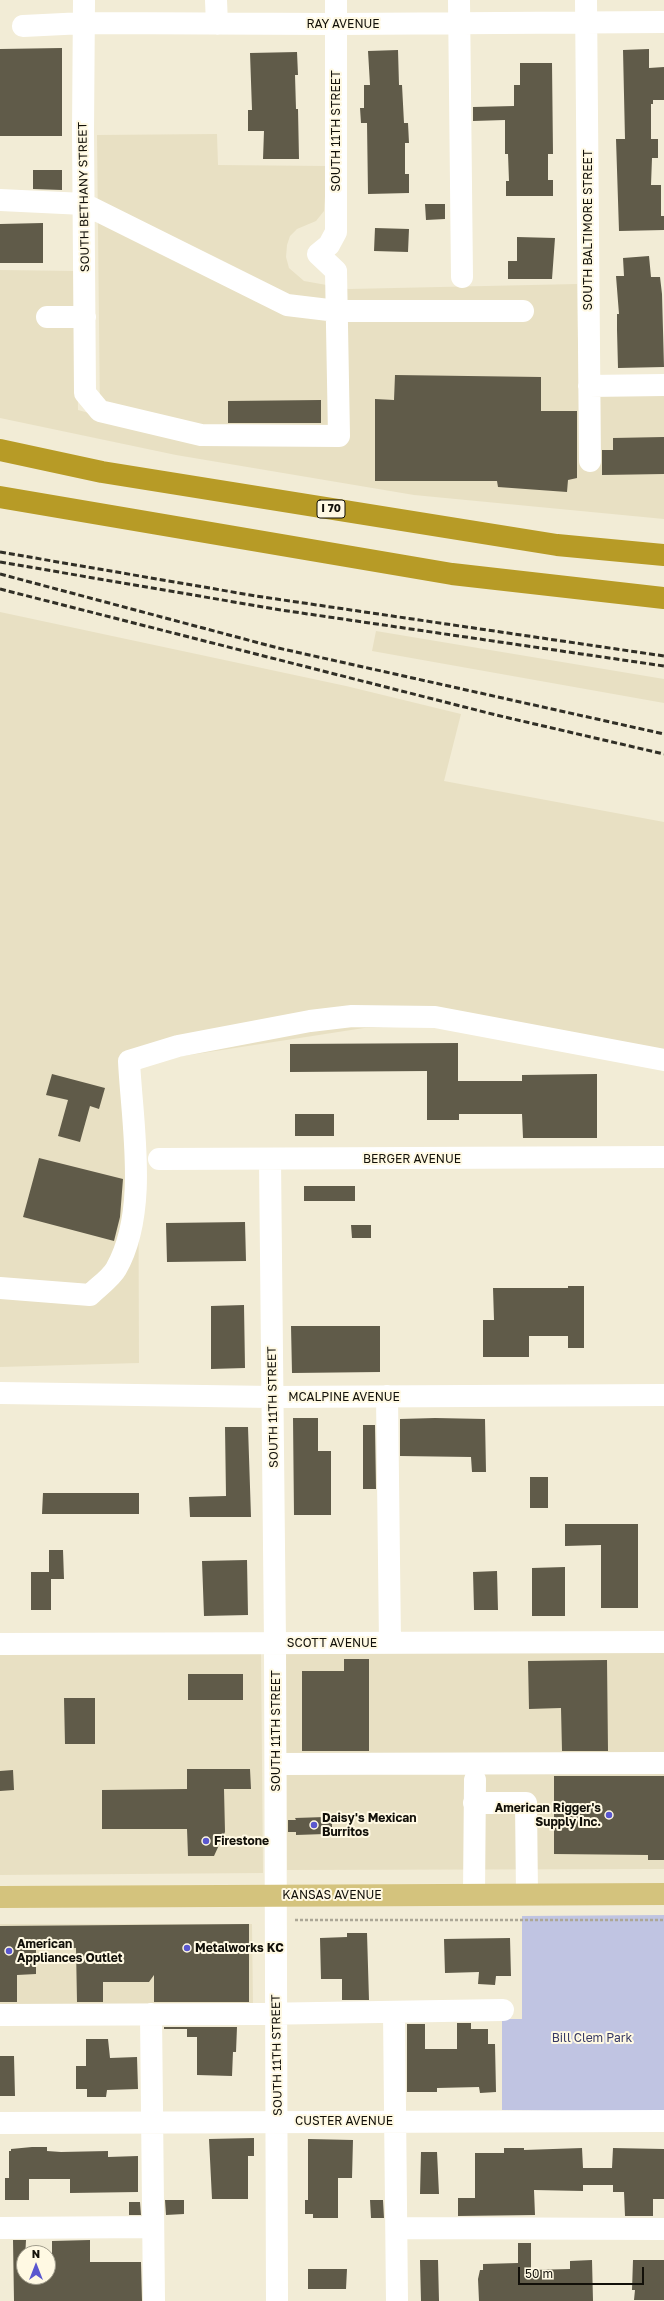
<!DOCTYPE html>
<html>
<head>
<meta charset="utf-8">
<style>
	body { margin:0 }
	#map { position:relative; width:664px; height:2301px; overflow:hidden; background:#f2ecd6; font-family:"Golos Text",sans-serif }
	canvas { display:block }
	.north { position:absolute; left:16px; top:2245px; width:40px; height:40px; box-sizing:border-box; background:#fff9e3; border:1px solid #a09c8c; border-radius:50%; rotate:0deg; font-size:11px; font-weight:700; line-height:16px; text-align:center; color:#121009 }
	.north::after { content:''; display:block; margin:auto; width:14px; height:18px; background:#5a57cf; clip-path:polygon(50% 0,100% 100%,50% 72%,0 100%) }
	.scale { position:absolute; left:518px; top:2267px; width:126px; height:18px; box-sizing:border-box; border:2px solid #121009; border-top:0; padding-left:5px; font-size:12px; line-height:14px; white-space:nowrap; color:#121009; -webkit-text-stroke:3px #fff9e3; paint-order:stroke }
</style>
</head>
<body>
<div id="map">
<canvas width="664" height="2301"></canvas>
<div class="north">N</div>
<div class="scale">50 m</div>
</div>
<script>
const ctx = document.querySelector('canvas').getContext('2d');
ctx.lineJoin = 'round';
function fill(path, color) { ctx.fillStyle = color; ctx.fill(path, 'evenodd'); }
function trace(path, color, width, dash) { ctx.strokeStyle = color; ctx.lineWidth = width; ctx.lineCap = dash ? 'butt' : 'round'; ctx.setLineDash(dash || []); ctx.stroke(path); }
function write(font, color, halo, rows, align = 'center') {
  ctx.font = font + ' "Golos Text",sans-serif'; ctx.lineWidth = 4; ctx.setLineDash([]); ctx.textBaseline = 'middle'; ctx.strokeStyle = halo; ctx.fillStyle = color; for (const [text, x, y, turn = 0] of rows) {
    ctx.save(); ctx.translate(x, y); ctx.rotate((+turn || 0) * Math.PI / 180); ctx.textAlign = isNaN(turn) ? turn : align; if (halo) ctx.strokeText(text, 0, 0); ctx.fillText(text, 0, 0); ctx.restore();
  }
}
const built = new Path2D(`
	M217 134 218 165 327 166 324 211 316 221 297 229 290 236 287 245 286 257 289 268 304 281 349 289 577 284 579 393 664 391V519L414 495 176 455 0 418V270L76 271 78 410 100 416 97 135Z
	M0 612 346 686 461 714 444 781 664 822V1067L435 1026 364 1028 138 1063 139 1363 0 1367Z
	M376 631 664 679V703L372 651Z
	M286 1652H664V1759H286Z
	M261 1653 263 1873 0 1875V1654Z
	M664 1769V1869L287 1870V1771Z
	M0 1924H252L253 2007 0 2008Z`);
const green = new Path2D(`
	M664 1915V2112L502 2110V2019H522V1916Z`);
const building = new Path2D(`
	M62 48V136H0V49Z
	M649 49V68L664 67V100H653V104H651V139H658V158H652L651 185H661V216H664V230L619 231 616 139H625L623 50Z
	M398 50 399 85H402L404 123H408L409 143H405V174H409V193L368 194 367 123H361L360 108H364V85H370L368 51Z
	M297 52 298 75H295L296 109H298L299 159H263L264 131H248V110H252L250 53Z
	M520 63H552L553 154H548V180H553V196H506V181H509L508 154H505V120L473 121V107L514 106V85H520Z
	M33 170H62V190L33 189Z
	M425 204H445V219L426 220Z
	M43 223V263H0V224Z
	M375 228 409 229 408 252 374 251Z
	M517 237 555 238 552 279H508V261H517Z
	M649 256 651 277H660L662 294 664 367 618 368 617 330V314H619L616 276H624L623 258Z
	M395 375 541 377V411H577V478L568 480 567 492 498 487 497 481H375V399L394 400Z
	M321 400V423H228V401Z
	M664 437V474L602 475V450H613V438Z
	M458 1043V1081H522V1075L597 1074V1138H523L522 1114H459V1120H427V1071L290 1072V1044Z
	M52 1074 105 1088 99 1109 90 1106 80 1142 58 1136 68 1100 46 1095Z
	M295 1114H334V1136H295Z
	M39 1158 123 1179 120 1217 114 1241 23 1217Z
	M304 1186H355V1201H304Z
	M245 1222 246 1261 167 1262 166 1223Z
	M351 1225H371V1238H352Z
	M568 1286H584V1348H568V1336H529V1357H483V1320H494L493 1288H568Z
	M244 1305 245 1368 211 1369V1306Z
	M291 1326H380V1372L292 1373Z
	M293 1418H318V1451H331V1515H294Z
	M435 1418 485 1419 486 1472H472L471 1457 400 1456V1419Z
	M363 1425H375L376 1489H363Z
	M225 1427H248L251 1517H190L189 1497 226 1496Z
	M530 1477H548V1508H530Z
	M43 1493H139V1514H42Z
	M565 1524H638V1608H601V1545L565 1546Z
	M49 1550H63L64 1579H51V1610H31V1572H49Z
	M247 1560 248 1615 204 1616 202 1561Z
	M565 1567V1616H532V1568Z
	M497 1571 498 1610H474L473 1572Z
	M344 1659H369V1751H302V1671H344Z
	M607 1660 608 1751H562L561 1708 529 1709 528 1661Z
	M188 1674H243V1700H188Z
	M64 1698H95V1744H65Z
	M187 1769H250L251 1789H224L225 1832 214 1856H188L187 1829H102V1790L187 1789Z
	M13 1770 14 1790 0 1791V1771Z
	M554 1776H664V1860H648V1855L554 1854Z
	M325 1817V1819L332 1818V1832H325V1834L296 1835V1832H288V1820H296L295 1818Z
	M249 1924V2002H154V1975L149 1982H103V2002H77L76 1948 36 1949V1974L17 1975V2002H0V1926Z
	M347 1933H367L369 2000H342V1979H321L320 1938 347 1937Z
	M510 1938 511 1976H496L495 1985 478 1984 479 1972 445 1973 444 1939Z
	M457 2023H471V2029H488V2044H495L496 2092 480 2093 479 2087 437 2088V2092H407V2024H425V2049H457Z
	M164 2027H237L236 2052H233L232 2076 197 2075V2037H187V2029H164Z
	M86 2039H108L110 2058 137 2057 138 2089 107 2090 106 2097H87V2089H76V2066H86Z
	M0 2056H14L15 2096H0Z
	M254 2138V2156H248V2199H212L209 2139Z
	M308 2139 353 2140 352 2178H338V2218H313V2214H305V2200H308Z
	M32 2147H47V2151L61 2152 108 2151V2157L138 2156V2192L70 2193V2179H29V2200H5V2178H9V2151H11V2149Z
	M504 2148H524V2150L582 2148 583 2168H612L613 2148 664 2149V2199H653V2216H625L624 2192H613V2185H583V2191L534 2190 535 2215 458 2216V2198H475V2153H504Z
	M421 2152H437L439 2194H420Z
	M165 2200H184V2214L166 2215Z
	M370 2200H383L384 2218H371Z
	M129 2202H140L141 2215H129Z
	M13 2240H26L24 2277H48V2267H52V2241L90 2240V2262H141L142 2301H14Z
	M518 2243H531V2270L570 2269V2261L592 2260 593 2301H479L478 2279 480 2270H483V2264L518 2263Z
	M420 2260H438L439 2301H421Z
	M633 2260H664V2300H634L635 2290H632Z
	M308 2269H347L346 2289H308Z`);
const path = new Path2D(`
	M295 1920H664`);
const minor = new Path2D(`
	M84 0 83 132 85 393 100 411 201 435 339 436 336 271 318 254 329 245 336 232V0
	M216 0 217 24
	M459 0 462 277
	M586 0 590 461
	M23 26 84 23 336 24 664 22
	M0 200 84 204 287 305 337 311H523
	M47 317H85
	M589 386 664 385
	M159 1159 664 1157
	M270 1160 275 1643 277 2301
	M0 1288 90 1295C98 1287 111 1278 116 1269 149 1211 132 1124 129 1061L178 1046 310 1021 352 1016 435 1017 664 1060
	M0 1393 272 1397 664 1395
	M387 1396 390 1643
	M0 1644 664 1642
	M276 1764 664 1763
	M474 1803H526L527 1894
	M474 1894 475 1780
	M394 2012 397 2301
	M151 2014 154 2301
	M0 2015 257 2014 503 2010
	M0 2123 664 2121
	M0 2228 153 2227
	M397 2228 664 2229`);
const major = new Path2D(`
	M0 1897 664 1894`);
const highway = new Path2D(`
	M0 450 102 472 557 545 664 555
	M0 497 452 574 664 598`);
const rail = new Path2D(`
	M0 552 256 596 664 656
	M0 562 281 610 664 666
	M0 574 278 648 664 734
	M0 589 496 715 664 754`);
const markers = [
	[609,1815,4,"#5a57cf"],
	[314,1825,4,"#5a57cf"],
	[206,1841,4,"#5a57cf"],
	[187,1948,4,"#5a57cf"],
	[9,1951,4,"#5a57cf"]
];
const shields = [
	[331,509,28]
];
const shieldNames = [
	["I 70",331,509]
];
const streetNames = [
	["RAY AVENUE",343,24],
	["SOUTH 11TH STREET",336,131,-90],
	["SOUTH BETHANY STREET",84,197,-91],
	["SOUTH BALTIMORE STREET",588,230,-90],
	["BERGER AVENUE",412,1159],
	["MCALPINE AVENUE",344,1397],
	["SOUTH 11TH STREET",273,1407,-91],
	["SCOTT AVENUE",332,1643],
	["SOUTH 11TH STREET",276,1731,-90],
	["KANSAS AVENUE",332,1895],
	["SOUTH 11TH STREET",277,2055,-91],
	["CUSTER AVENUE",344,2121]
];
const poiNames = [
	["American Rigger's",601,1808,"right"],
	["Supply Inc.",601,1822,"right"],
	["Daisy's Mexican",322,1818],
	["Burritos",322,1832],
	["Firestone",214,1841],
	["American",17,1944],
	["Appliances Outlet",17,1958],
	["Metalworks KC",195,1948]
];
const parkNames = [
	["Bill Clem Park",592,2038]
];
fill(built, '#e8e0c3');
fill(green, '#c0c4e2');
fill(building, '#605b49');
trace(path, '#aca796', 2.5, [3, 2]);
trace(minor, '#fff', 22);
trace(major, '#d4c37d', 22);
trace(highway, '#b79b26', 22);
trace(rail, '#312f26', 3, [6, 3]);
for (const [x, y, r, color] of markers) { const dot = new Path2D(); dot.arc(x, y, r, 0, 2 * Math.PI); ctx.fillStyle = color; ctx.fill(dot); trace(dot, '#fff9e3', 1.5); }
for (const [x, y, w] of shields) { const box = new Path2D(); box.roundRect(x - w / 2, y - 9, w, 18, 3); ctx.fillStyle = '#fff9e3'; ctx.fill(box); trace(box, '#121009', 1); }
write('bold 11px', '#121009', null, shieldNames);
write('12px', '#121009', '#fff9e3', streetNames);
write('bold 12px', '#121009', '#fff9e3', poiNames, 'left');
write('12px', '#363964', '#fff9e3', parkNames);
</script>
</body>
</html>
